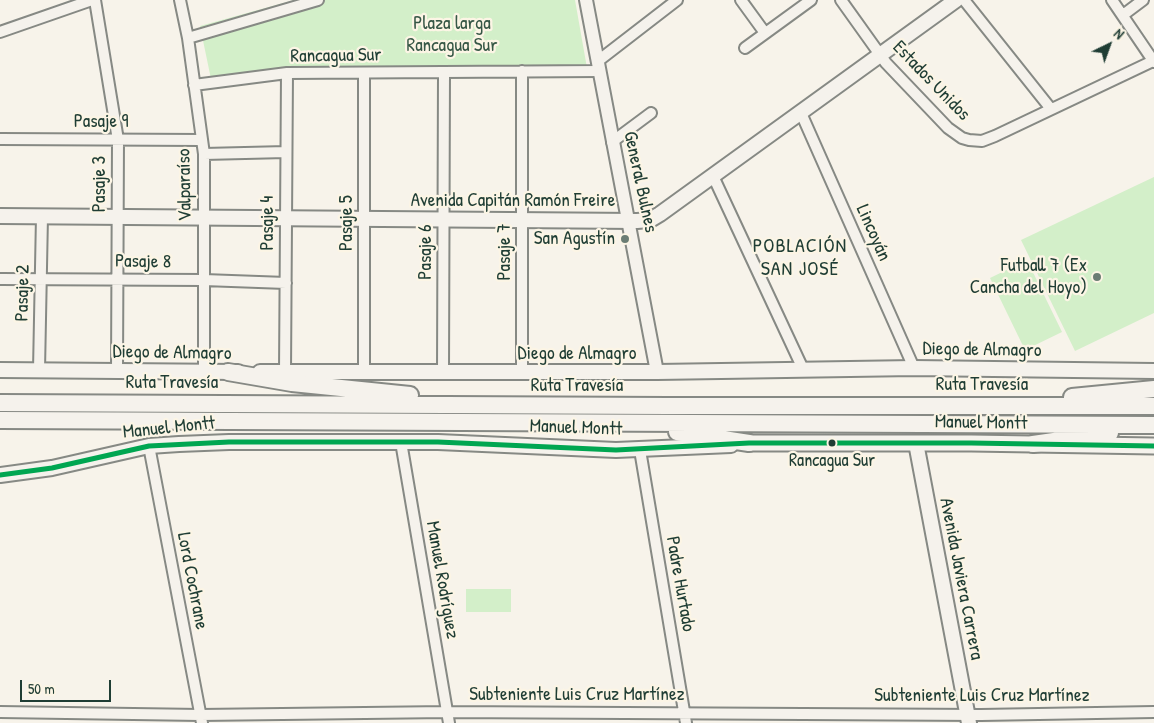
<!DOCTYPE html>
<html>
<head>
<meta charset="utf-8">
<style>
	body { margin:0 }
	#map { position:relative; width:1154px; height:723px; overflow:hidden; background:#f7f3ea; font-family:"Patrick Hand",sans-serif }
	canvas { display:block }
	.north { position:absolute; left:1084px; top:20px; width:50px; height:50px; -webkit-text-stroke:4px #fcf5e5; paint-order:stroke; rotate:42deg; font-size:14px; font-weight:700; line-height:20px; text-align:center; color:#1f3d34 }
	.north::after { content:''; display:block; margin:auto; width:18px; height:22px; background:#1f3d34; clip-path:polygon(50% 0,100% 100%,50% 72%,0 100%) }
	.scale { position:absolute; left:20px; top:680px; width:91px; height:22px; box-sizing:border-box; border:2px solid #1f3d34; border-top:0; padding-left:6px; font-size:15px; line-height:18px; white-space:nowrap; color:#1f3d34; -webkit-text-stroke:4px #fcf5e5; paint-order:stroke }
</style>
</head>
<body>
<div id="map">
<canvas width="1154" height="723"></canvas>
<div class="north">N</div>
<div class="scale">50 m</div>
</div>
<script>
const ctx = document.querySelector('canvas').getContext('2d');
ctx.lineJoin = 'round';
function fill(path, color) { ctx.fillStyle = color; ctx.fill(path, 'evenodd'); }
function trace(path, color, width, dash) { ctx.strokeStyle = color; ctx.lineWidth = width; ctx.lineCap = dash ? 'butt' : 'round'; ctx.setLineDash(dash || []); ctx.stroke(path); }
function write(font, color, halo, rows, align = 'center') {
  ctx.font = font + ' "Patrick Hand",sans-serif'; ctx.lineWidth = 4.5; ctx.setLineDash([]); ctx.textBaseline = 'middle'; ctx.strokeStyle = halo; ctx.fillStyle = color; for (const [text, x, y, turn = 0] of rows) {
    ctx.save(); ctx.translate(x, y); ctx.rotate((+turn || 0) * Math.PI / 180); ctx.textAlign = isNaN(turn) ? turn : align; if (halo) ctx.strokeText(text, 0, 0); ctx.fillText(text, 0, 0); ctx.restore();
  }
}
const green = new Path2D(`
	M294 0H575L587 68 211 79 200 26Z
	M1154 177V313L1075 351 1021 240Z
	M1027 260 1062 332 1025 350 990 278Z
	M466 589H511V612H466Z`);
const minor = new Path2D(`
	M95 0 118 140 117 371
	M180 0 188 38 204 154V372
	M741 0 765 33
	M841 0 886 63 948 128 962 138 969 140 982 141 995 136 1153 61
	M964 0 1051 109
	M1112 0 1154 62
	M1123 15 1143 0
	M0 32 92 0
	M188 38 318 0
	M745 48 811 0
	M598 61 677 0
	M194 85 287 73 600 71
	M801 113 914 368
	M0 139 202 140
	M612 142 651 113
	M204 154 286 152
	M713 176 803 369
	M0 279 204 280 286 283
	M39 370 42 216
	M285 372 287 73
	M364 372V73
	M443 372 444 72
	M522 372V71
	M401 442 449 723
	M149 446 202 723
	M640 450 686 723
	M0 712 200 715 447 712 981 715 1154 712`);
const tertiary = new Path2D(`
	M586 0 657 372`);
const secondary = new Path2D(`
	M0 216 637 221 650 220 660 214 956 0
	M0 370 238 372
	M260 372H657L914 368 1154 371
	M916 443 969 723
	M0 475 52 468 149 446 179 444 229 442H438L616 450 731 445`);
const primary = new Path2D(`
	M749 443H971L1154 446`);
const trunk = new Path2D(`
	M228 372 292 383 410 395
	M1072 397 1154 389
	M0 403 668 406H1154
	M0 420 1154 425
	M677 432 749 443
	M1033 444 1110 433`);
const bus1 = new Path2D(`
	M0 475 52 468 149 446 229 442H438L616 450 749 443H971L1154 446`);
const markers = [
	[625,239,5,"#6b7d74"],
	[1097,277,5,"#6b7d74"],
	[832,443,4.5,"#1f3d34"]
];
const busNames = [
	["Rancagua Sur",832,461]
];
const parkNames = [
	["Plaza larga",452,24],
	["Rancagua Sur",452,46]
];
const streetNames = [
	["Rancagua Sur",336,56,-1],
	["Estados Unidos",931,81,46],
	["Pasaje 9",101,122],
	["General Bulnes",640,182,78],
	["Pasaje 3",100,184,-90],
	["Valparaíso",185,185,-91],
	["Avenida Capitán Ramón Freire",513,201],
	["Pasaje 4",268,223,-90],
	["Pasaje 5",347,223,-90],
	["Lincoyán",873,233,66],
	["Pasaje 6",426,252,-90],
	["Pasaje 7",505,252,-90],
	["Pasaje 8",143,262,1],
	["Pasaje 2",23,293,-89],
	["Diego de Almagro",982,350,1],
	["Diego de Almagro",172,353,1],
	["Diego de Almagro",577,354],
	["Ruta Travesía",172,383],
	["Ruta Travesía",982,385],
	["Ruta Travesía",577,386],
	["Manuel Montt",981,423,1],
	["Manuel Montt",169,428,-6],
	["Manuel Montt",576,428,2],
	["Avenida Javiera Carrera",961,579,79],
	["Manuel Rodríguez",442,580,80],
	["Lord Cochrane",192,581,79],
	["Padre Hurtado",680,584,80],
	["Subteniente Luis Cruz Martínez",577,695],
	["Subteniente Luis Cruz Martínez",982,696]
];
const poiNames = [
	["San Agustín",615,239],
	["Futball 7 (Ex",1087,266],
	["Cancha del Hoyo)",1087,288]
];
const neighbourhoodNames = [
	["POBLACIÓN",800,247],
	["SAN JOSÉ",800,270]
];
fill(green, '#d3efc9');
trace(minor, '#868984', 14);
trace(tertiary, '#868984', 16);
trace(secondary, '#868984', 18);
trace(primary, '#868984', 19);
trace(trunk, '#868984', 20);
trace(minor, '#f5f2ec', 10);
trace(tertiary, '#f5f2ec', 12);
trace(secondary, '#f5f2ec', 14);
trace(primary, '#f5f2ec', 15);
trace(trunk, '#f5f2ec', 16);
trace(bus1, '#00a651', 5);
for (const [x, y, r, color] of markers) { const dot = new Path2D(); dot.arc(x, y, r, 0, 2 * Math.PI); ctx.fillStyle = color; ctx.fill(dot); trace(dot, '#fcf5e5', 2); }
write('18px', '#1f3d34', '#fcf5e5', busNames);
write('19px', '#365746', '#fcf5e5', parkNames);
write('19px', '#1f3d34', '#fcf5e5', streetNames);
write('19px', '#1f3d34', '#fcf5e5', poiNames, 'right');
ctx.letterSpacing = '1px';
write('20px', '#1f3d34', '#fcf5e5', neighbourhoodNames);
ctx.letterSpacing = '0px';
</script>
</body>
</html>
